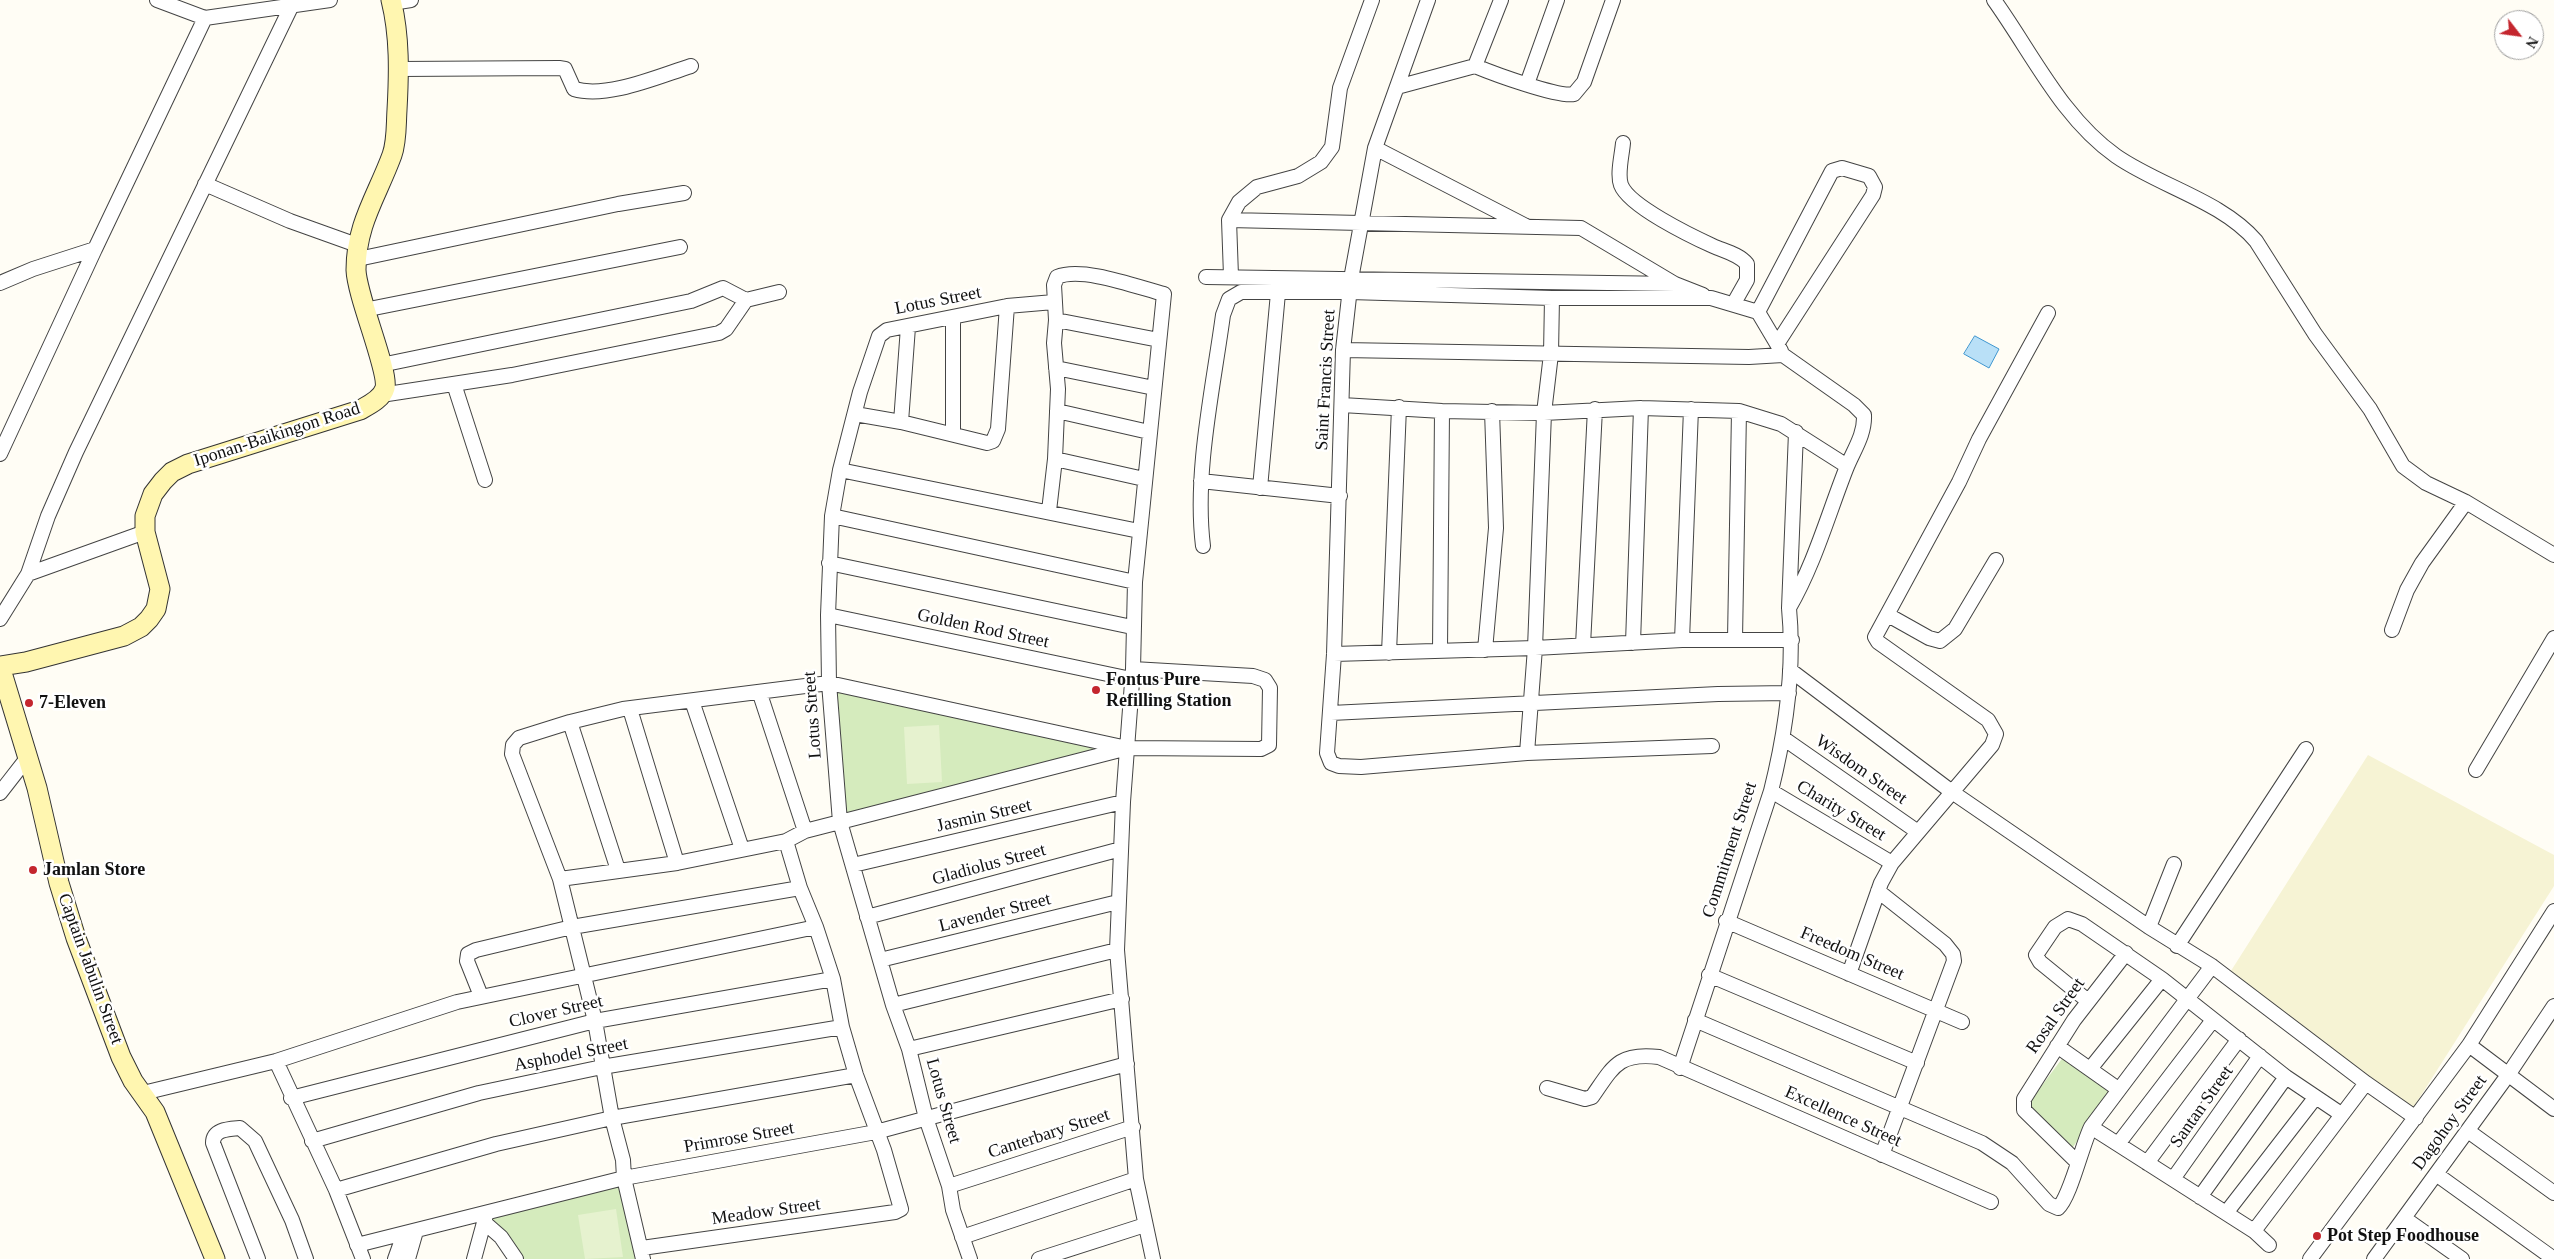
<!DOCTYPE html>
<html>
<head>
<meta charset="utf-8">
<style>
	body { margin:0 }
	#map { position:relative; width:2554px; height:1259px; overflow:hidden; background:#fffdf5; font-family:"Times New Roman",serif }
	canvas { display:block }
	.north { position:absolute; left:2494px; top:10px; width:50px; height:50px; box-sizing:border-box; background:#fff; border:1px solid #a0a0a0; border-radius:50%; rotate:120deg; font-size:14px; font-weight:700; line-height:20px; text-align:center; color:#111 }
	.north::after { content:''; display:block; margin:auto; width:18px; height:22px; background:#c4262e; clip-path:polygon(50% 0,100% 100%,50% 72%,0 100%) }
</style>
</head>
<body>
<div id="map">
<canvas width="2554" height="1259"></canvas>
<div class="north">N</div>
</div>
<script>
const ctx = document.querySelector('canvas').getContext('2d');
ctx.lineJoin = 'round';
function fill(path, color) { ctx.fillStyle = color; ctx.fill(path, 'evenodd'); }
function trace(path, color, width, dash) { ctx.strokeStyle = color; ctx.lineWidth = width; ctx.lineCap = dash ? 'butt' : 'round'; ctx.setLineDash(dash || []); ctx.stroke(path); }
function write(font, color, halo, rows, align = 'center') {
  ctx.font = font + ' "Times New Roman",serif'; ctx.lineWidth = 5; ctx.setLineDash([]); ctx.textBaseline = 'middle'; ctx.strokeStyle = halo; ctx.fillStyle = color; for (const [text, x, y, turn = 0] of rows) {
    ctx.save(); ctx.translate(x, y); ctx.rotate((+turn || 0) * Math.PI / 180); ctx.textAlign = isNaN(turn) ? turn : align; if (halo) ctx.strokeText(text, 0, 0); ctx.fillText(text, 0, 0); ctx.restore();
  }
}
const farmland = new Path2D(`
	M2368 755 2554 855V886L2413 1108 2229 974Z`);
const green = new Path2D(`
	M835 690 1103 748 844 816Z
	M2064 1056 2110 1093 2071 1150 2025 1108Z
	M622 1182 643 1259H522L490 1223 491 1216Z`);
const pitch = new Path2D(`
	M939 725 942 782 907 784 904 727Z
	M616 1209 623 1257 585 1259 578 1215Z`);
const water = new Path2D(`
	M1975 336 1999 349 1989 368 1964 354Z`);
const street = new Path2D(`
	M157 0 205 18 330 0
	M1428 0 1375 148 1351 279 1343 350 1334 654 1327 753 1331 763 1339 766 1361 767 1527 753 1712 746
	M1994 0C2032 53 2062 118 2116 156 2159 186 2222 201 2256 241L2315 334 2370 409 2403 466 2426 483 2466 502 2554 555
	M392 3 411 0
	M1475 66C1492 73 1559 98 1574 94L1584 82 1613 0
	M400 69 559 68 565 69 574 89C607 99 659 76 691 66
	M1527 84 1557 0
	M1397 87 1475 66 1501 0
	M1623 143C1622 155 1617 174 1621 185 1629 206 1691 236 1713 246 1724 251 1739 254 1747 264V280L1734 303
	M1375 148 1528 227
	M205 184 290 221 357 245
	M1229 220 1581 228 1675 284 1703 295
	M358 259 618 204 684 193
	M1231 276 1229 220 1239 202 1257 187 1298 176 1321 162 1332 147 1340 88 1372 0
	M1206 277 1675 284
	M0 283 33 269 95 249 205 18
	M364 310 680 247
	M1758 312 1832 171 1842 168 1869 176 1875 187 1873 195 1777 344 1781 351
	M953 318V434
	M1056 320 1159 340
	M1343 350 1749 357 1783 355 1854 405 1864 415C1865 435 1853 451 1846 469 1828 515 1814 565 1789 608
	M381 365 691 301 723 288 746 300 779 292
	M1056 368 1154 388
	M454 384 485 480
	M381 395 512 375 719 333 726 329 746 300
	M1342 405 1442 411 1544 413 1641 408 1739 411 1781 424 1847 466
	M1057 411 1149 432
	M855 414 901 422 987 443 993 441 998 429 1007 306
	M901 422 908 327
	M0 454 95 249
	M1055 459 1144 479
	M840 470 1139 531
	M1201 481 1340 496
	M1260 488 1278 293
	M1049 511 1055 459 1058 389 1054 343 1056 320 1054 285 1057 277C1082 266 1137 287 1164 294L1135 582 1133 669 1123 802 1117 950 1136 1179 1153 1259
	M832 516 1135 582
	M1203 546C1194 473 1213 389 1223 315L1229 299 1241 292H1350L1552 298H1711L1758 312 1777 344
	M829 563 1132 627
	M28 574 145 532
	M828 615 1131 679
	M1888 615 1929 638 1940 641 1955 629 1996 560
	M0 619 28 574 48 516 76 452 291 7
	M2392 630 2407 590 2422 563 2466 502
	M1735 639 1739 411
	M1682 640 1691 409
	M1633 643 1641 408
	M1583 645 1595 409
	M1440 650 1442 411
	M1485 650 1496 528 1492 411
	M1389 653 1399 407
	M1334 654 1535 648 1682 640H1792
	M1790 670 1952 792 2149 927 2212 966 2366 1083 2416 1118
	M760 694 805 831
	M692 701 742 849
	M630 709 677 863
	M1331 713 1718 694 1789 693
	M570 722 618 870
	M1783 738 1918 832
	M1527 753 1535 648 1544 413 1551 354 1552 298
	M2476 770 2554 638
	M1771 791 1892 863
	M0 793 28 757
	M853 865 1123 802
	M560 879 677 863 786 841 805 831 1124 749
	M1878 891 1945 944 1953 954 1954 961 1882 1155
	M867 917 1121 849
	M1726 921 1962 1022
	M2149 927 2174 864
	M2177 946 2306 749
	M880 960 1118 902
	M1849 974 1881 883 1892 863 1992 745 1996 734 1988 720 1878 642 1875 637 1959 482 1979 439 2048 313
	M1709 975 1917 1063
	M481 996 467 961 468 954 476 950 572 927 800 888
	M2088 1001 2040 962 2036 955 2055 927 2068 919 2082 924 2162 979 2286 1077 2341 1114
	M893 1005 1117 950
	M1695 1020 1982 1143 2012 1163 2049 1204 2058 1208C2070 1198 2082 1145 2091 1127L2212 966
	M2469 1045 2554 1109
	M2057 1046 2118 1089
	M909 1049 1122 999
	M276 1061 336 1190 363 1259
	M1680 1068 1771 791C1786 731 1795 670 1789 608L1796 432
	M2090 1069 2162 979
	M1547 1088 1585 1099 1592 1097C1613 1067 1618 1052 1659 1057L1991 1202
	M143 1093 276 1061 457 1002 816 927
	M291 1098 595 1021 833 979
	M2091 1127 2254 1231 2269 1245
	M2468 1131 2554 1193
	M312 1141 479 1093 602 1067 842 1027
	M2118 1144 2213 1020
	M2077 1162 2028 1114 2024 1110V1099L2074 1020 2126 953
	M2147 1163 2239 1039
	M2436 1174 2554 1259
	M2173 1179 2260 1056
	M949 1186 1133 1127
	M336 1190 496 1144 612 1118 856 1075
	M2200 1197 2286 1077
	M2226 1213 2315 1098
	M2404 1218 2462 1259
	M485 1223 501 1237 516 1259
	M2254 1231 2366 1083
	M962 1237 1136 1179
	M357 1245 624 1178 876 1132 1127 1064
	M642 1248 895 1212 901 1209 884 1150 856 1075 842 1027 833 979 816 927 800 888 786 841
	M258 1259 213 1143C213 1129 229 1129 240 1128L255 1141 292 1220 306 1259
	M395 1259 404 1234
	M408 1259 416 1231
	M474 1259 486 1215
	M643 1259 624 1178 623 1160 612 1118 595 1021 560 879 512 754 513 745 519 738 570 722 623 709 829 683 1127 748 1261 749 1269 745 1270 688 1265 680 1253 676 1133 669
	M970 1259 953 1210 949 1186 926 1118 909 1049 893 1005 840 822 829 683 828 615 832 516 840 470 860 392 879 336 887 330 1007 306 1054 302
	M1039 1259 1145 1225
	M2310 1259 2469 1045 2554 911
	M2374 1259 2508 1075 2554 1006`);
const secondary = new Path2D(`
	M0 666 26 662 124 636 141 627 149 619 156 609 160 589 145 532V516L153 494 163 481 172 472 188 464 360 410C369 405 382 399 385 388 389 371 357 297 356 270 356 224 377 196 392 155 397 141 396 125 397 110 399 74 400 36 391 0
	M0 666 37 788 59 883 76 938 121 1057 133 1081 155 1112 215 1259`);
const markers = [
	[1096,690,5,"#c4262e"],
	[29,703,5,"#c4262e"],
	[33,870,5,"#c4262e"],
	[2317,1236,5,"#c4262e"]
];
const streetNames = [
	["Lotus Street",938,301,-11],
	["Saint Francis Street",1326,380,-87],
	["Iponan-Baikingon Road",277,435,-18],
	["Golden Rod Street",983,629,12],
	["Lotus Street",813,715,-94],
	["Wisdom Street",1861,770,35],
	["Charity Street",1841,811,31],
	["Jasmin Street",984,816,-13],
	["Commitment Street",1730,850,-72],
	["Gladiolus Street",989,865,-15],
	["Lavender Street",995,913,-14],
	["Freedom Street",1852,954,23],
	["Captain Jabulin Street",90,969,70],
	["Clover Street",556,1012,-13],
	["Rosal Street",2056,1016,-55],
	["Asphodel Street",571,1055,-11],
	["Lotus Street",943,1101,74],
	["Santan Street",2202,1107,-55],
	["Excellence Street",1843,1117,24],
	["Dagohoy Street",2450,1123,-54],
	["Canterbary Street",1049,1134,-18],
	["Primrose Street",739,1138,-10],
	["Meadow Street",766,1212,-8]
];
const poiNames = [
	["Fontus Pure",1106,680],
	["Refilling Station",1106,701],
	["7-Eleven",39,703],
	["Jamlan Store",43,870],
	["Pot Step Foodhouse",2327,1236]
];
fill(farmland, '#f6f3d4');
fill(green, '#d5ebbd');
fill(pitch, '#e6f2cf');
fill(water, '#b9e0f7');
trace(water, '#3f96cf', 1);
trace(street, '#444', 16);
trace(secondary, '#333', 21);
trace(street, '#fff', 14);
trace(secondary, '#fff6b0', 19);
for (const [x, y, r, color] of markers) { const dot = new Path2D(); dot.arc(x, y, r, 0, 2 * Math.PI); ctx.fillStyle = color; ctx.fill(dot); trace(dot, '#fff', 2); }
write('18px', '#111', '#fff', streetNames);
write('bold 18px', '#111', '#fff', poiNames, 'left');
</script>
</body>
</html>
